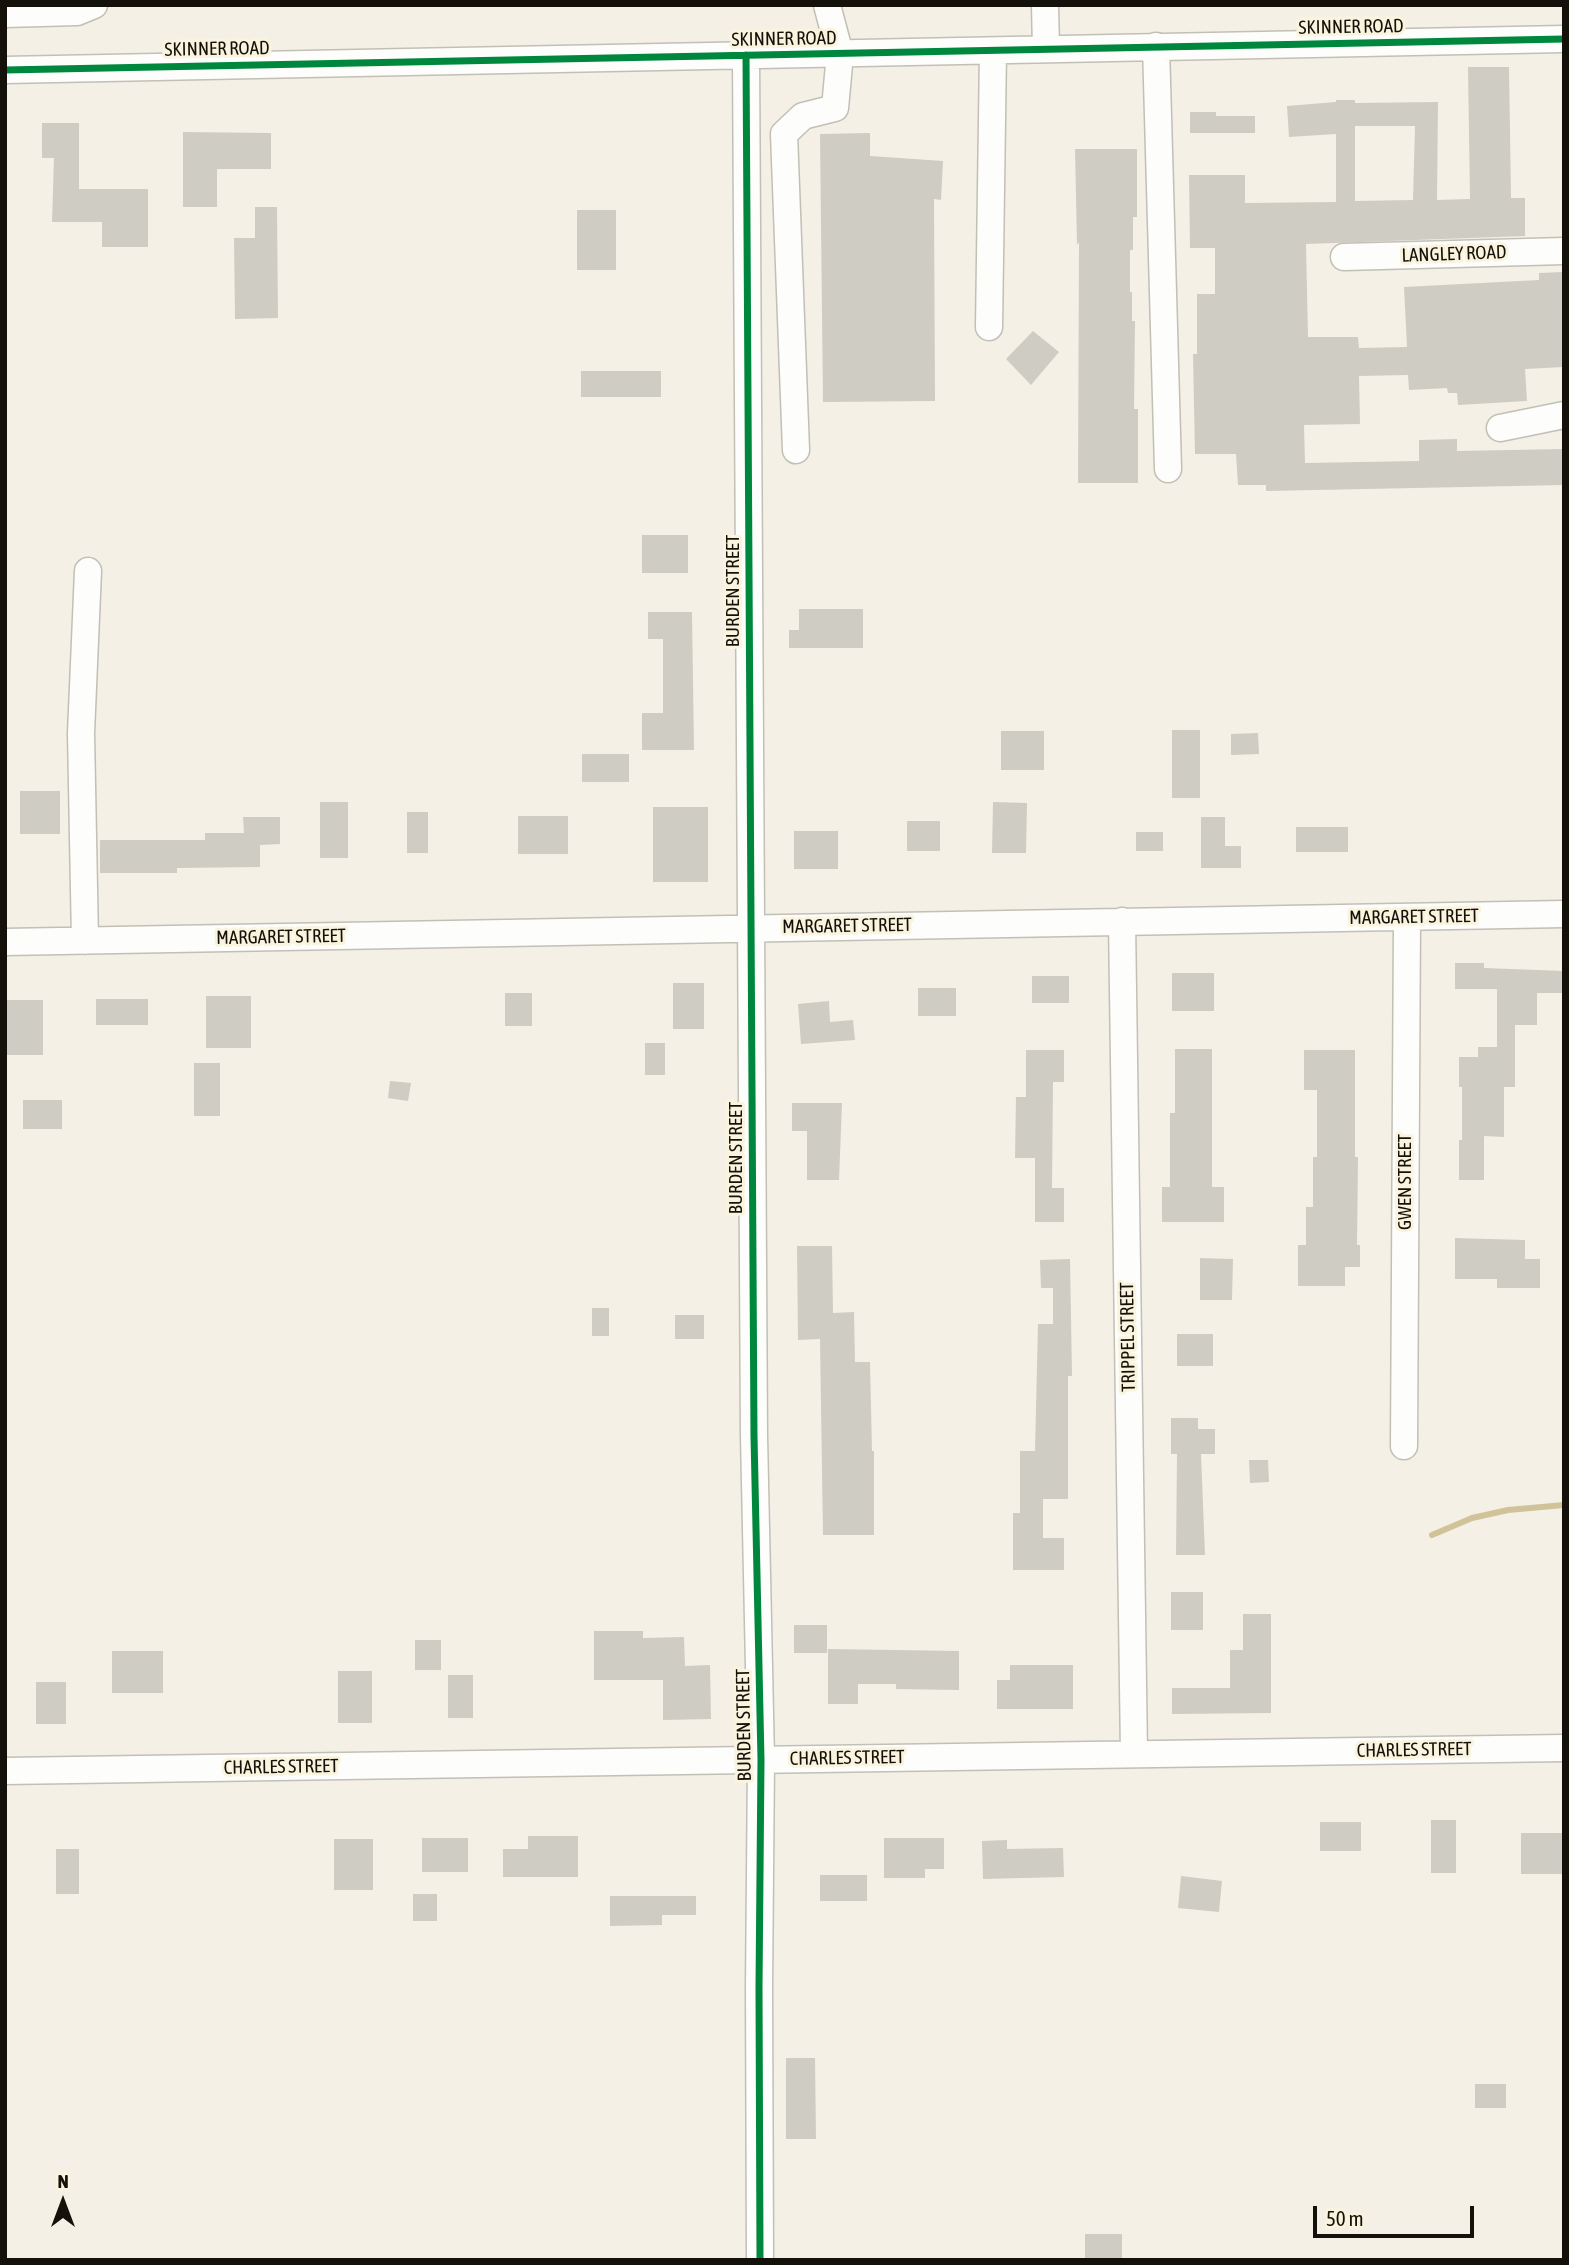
<!DOCTYPE html>
<html>
<head>
<meta charset="utf-8">
<style>
	body { margin:0 }
	#map { position:relative; width:1569px; height:2265px; overflow:hidden; background:#f4f0e5; font-family:"Asap Condensed",sans-serif }
	canvas { display:block }
	.frame { position:absolute; inset:0; border:7px solid #14110a; pointer-events:none }
	.north { position:absolute; left:28px; top:2167px; width:70px; height:70px; -webkit-text-stroke:5px #faf4df; paint-order:stroke; rotate:0deg; font-size:19px; font-weight:700; line-height:28px; text-align:center; color:#14110a }
	.north::after { content:''; display:block; margin:auto; width:24px; height:32px; background:#14110a; clip-path:polygon(50% 0,100% 100%,50% 72%,0 100%) }
	.scale { position:absolute; left:1313px; top:2206px; width:161px; height:32px; box-sizing:border-box; border:4px solid #14110a; border-top:0; padding-left:9px; font-size:21px; line-height:24px; white-space:nowrap; color:#14110a; -webkit-text-stroke:5px #faf4df; paint-order:stroke }
</style>
</head>
<body>
<div id="map">
<canvas width="1569" height="2265"></canvas>
<div class="frame"></div>
<div class="north">N</div>
<div class="scale">50 m</div>
</div>
<script>
const ctx = document.querySelector('canvas').getContext('2d');
ctx.lineJoin = 'round';
function trace(path, color, width, dash) { ctx.strokeStyle = color; ctx.lineWidth = width; ctx.lineCap = dash ? 'butt' : 'round'; ctx.setLineDash(dash || []); ctx.stroke(path); }
function fill(path, color) { ctx.fillStyle = color; ctx.fill(path, 'evenodd'); }
function write(font, color, halo, rows, align = 'center') {
  ctx.font = font + ' "Asap Condensed",sans-serif'; ctx.lineWidth = 6; ctx.setLineDash([]); ctx.textBaseline = 'middle'; ctx.strokeStyle = halo; ctx.fillStyle = color; for (const [text, x, y, turn = 0] of rows) {
    ctx.save(); ctx.translate(x, y); ctx.rotate((+turn || 0) * Math.PI / 180); ctx.textAlign = isNaN(turn) ? turn : align; if (halo) ctx.strokeText(text, 0, 0); ctx.fillText(text, 0, 0); ctx.restore();
  }
}
const stream = new Path2D(`
	M1432 1535 1472 1518 1508 1510 1564 1505`);
const building = new Path2D(`
	M1468 67H1509L1511 198H1525V236L1306 244 1308 337H1358L1359 348 1407 347 1404 287 1539 280V273L1564 272V367L1525 369 1527 401 1458 405 1457 393H1448L1447 388 1409 390 1408 375 1359 376 1360 424 1304 425 1305 463 1419 461V440L1457 439V451L1564 449V485L1266 491V485H1238L1236 454H1195L1193 354H1197V294H1215V248H1190L1189 175H1245V203L1336 202V134L1289 137 1287 106 1336 102V100H1355V103L1438 102 1437 200 1470 199ZM1355 126H1415L1413 200 1355 201Z
	M1190 112H1216V116H1255V133H1190Z
	M42 123H79V189H148V247H102V222H52L54 158H42Z
	M183 132 271 133V169H217V207H183Z
	M870 133V156L943 161 941 200 934 199 935 401 823 402 820 134Z
	M1075 149H1137V217H1133V250H1130V292H1132V321H1135L1134 409H1138V483H1078L1079 242 1077 245Z
	M255 207H277L278 318 235 319 234 238H255Z
	M577 210H616V270H577Z
	M1033 331 1059 352 1031 385 1006 359Z
	M581 371H661V397H581Z
	M642 535H688V573H642Z
	M799 609H863V648H789V630H799Z
	M648 612H692L694 750H642V713H663V639H648Z
	M1172 730H1200V798H1172Z
	M1001 731H1044V770H1001Z
	M1258 733 1259 754 1231 755V734Z
	M582 754H629V782H582Z
	M20 791H60V834H20Z
	M320 802H348V858H320Z
	M993 802 1027 803 1026 853H992Z
	M653 807H708V882H653Z
	M407 812H428V853H407Z
	M518 816H568V854H518Z
	M243 817H280V844L260 845V867L177 868V873H100V840H205V833H244Z
	M1201 817H1225V846H1241V868H1201Z
	M907 821H940V851H907Z
	M1296 827H1348V852H1296Z
	M794 831H838V869H794Z
	M1136 832H1163V851H1136Z
	M1455 963H1484V968L1564 971V993H1537V1025H1515V1087H1504V1137L1484 1136V1180H1459V1140H1462V1087H1459V1057H1478V1047H1497V989H1455Z
	M1172 973H1214V1011H1172Z
	M1032 976H1069V1003H1032Z
	M673 983H704V1029H673Z
	M918 988H956V1016H918Z
	M505 993H532V1026H505Z
	M206 996H251V1048H206Z
	M96 999H148V1025H96Z
	M5 1000H43V1055H5Z
	M829 1001 830 1022 853 1020 855 1040 801 1044 798 1004Z
	M645 1043H665V1075H645Z
	M1175 1049H1212V1187H1224V1222H1162V1187H1170V1113H1175Z
	M1026 1050H1064V1082H1053L1052 1188H1064V1222H1035V1158H1015L1016 1097H1026Z
	M1304 1050H1355V1157H1358L1357 1245H1360V1267H1345V1286H1298V1245H1306V1207H1313V1157H1317V1090H1304Z
	M194 1063H220V1116H194Z
	M390 1081 411 1083 408 1101 388 1098Z
	M23 1100H62V1129H23Z
	M792 1103H842L839 1180H807V1131H792Z
	M1455 1238 1525 1240V1259H1540V1288H1497V1279H1455Z
	M797 1246H832L833 1313 854 1312 855 1362H870L872 1451H874V1535H823L820 1339 798 1340Z
	M1200 1258 1233 1259 1232 1300H1200Z
	M1070 1259 1072 1376H1068V1499H1043V1538H1064V1570H1013V1513H1020V1451H1035L1038 1324H1053V1288H1041L1040 1260Z
	M592 1308H609V1336H592Z
	M675 1315H704V1339H675Z
	M1177 1334H1213V1366H1177Z
	M1171 1418H1198V1429H1215V1454H1201L1205 1555H1176L1177 1454H1171Z
	M1249 1460H1268L1269 1482 1250 1483Z
	M1171 1592H1203V1630H1171Z
	M1243 1614H1271V1713L1172 1714V1688H1230V1650H1243Z
	M794 1625H827V1653H794Z
	M594 1631H643V1638L684 1637 685 1666 710 1665 711 1719 663 1720V1680H594Z
	M415 1640H441V1670H415Z
	M828 1649 959 1651V1690L896 1689V1684H858V1704H828Z
	M112 1651H163V1693H112Z
	M1010 1665H1073V1709H997V1680H1010Z
	M338 1671H372V1723H338Z
	M448 1675H473V1718H448Z
	M36 1682H66V1724H36Z
	M1431 1820H1456V1873H1431Z
	M1320 1822H1361V1851H1320Z
	M1521 1833H1564V1874H1521Z
	M528 1836H578V1877H503V1849H528Z
	M422 1838H468V1872H422Z
	M884 1838H944V1869H925V1878H884Z
	M334 1839H373V1890H334Z
	M1007 1840V1849L1063 1848 1064 1877 983 1879 982 1841Z
	M56 1849H79V1894H56Z
	M820 1875H867V1901H820Z
	M1181 1876 1222 1881 1219 1912 1178 1908Z
	M413 1894H437V1921H413Z
	M610 1896H696V1915H662V1925L610 1926Z
	M786 2058H815L816 2139H786Z
	M1475 2084H1506V2108H1475Z
	M1085 2234H1122V2260H1085Z`);
const minor = new Path2D(`
	M1045 5 1046 49
	M5 14 77 12 94 5
	M1156 46 1168 469
	M746 55 754 1436 761 1760 759 1987 760 2260
	M5 70 1564 39
	M1344 257 1564 251
	M989 327 993 51
	M1500 428 1564 415
	M796 450 784 134 803 116 835 108 840 54 827 5
	M1122 921 1134 1754
	M85 941 81 733 88 571
	M5 942 1564 914
	M1404 1446 1407 918
	M5 1771 1564 1748`);
const cycleway = new Path2D(`
	M746 55 754 1436 761 1760 759 1987 760 2260
	M5 70 1564 39`);
const streetNames = [
	["SKINNER ROAD",1351,27,-1],
	["SKINNER ROAD",784,39,-1],
	["SKINNER ROAD",217,49,-1],
	["LANGLEY ROAD",1454,254,-2],
	["BURDEN STREET",733,591,-90],
	["MARGARET STREET",1414,917,-1],
	["MARGARET STREET",847,926,-1],
	["MARGARET STREET",281,937,-1],
	["BURDEN STREET",736,1158,-90],
	["GWEN STREET",1405,1182,-90],
	["TRIPPEL STREET",1128,1337,-91],
	["BURDEN STREET",744,1725,-91],
	["CHARLES STREET",1414,1750,-1],
	["CHARLES STREET",847,1758,-1],
	["CHARLES STREET",281,1767,-1]
];
trace(stream, '#d1c399', 6);
fill(building, '#cfccc3');
trace(minor, '#c2bfb6', 29);
trace(minor, '#fdfdfb', 26);
trace(cycleway, '#00873e', 7);
write('19px', '#14110a', '#faf4df', streetNames);
</script>
</body>
</html>
